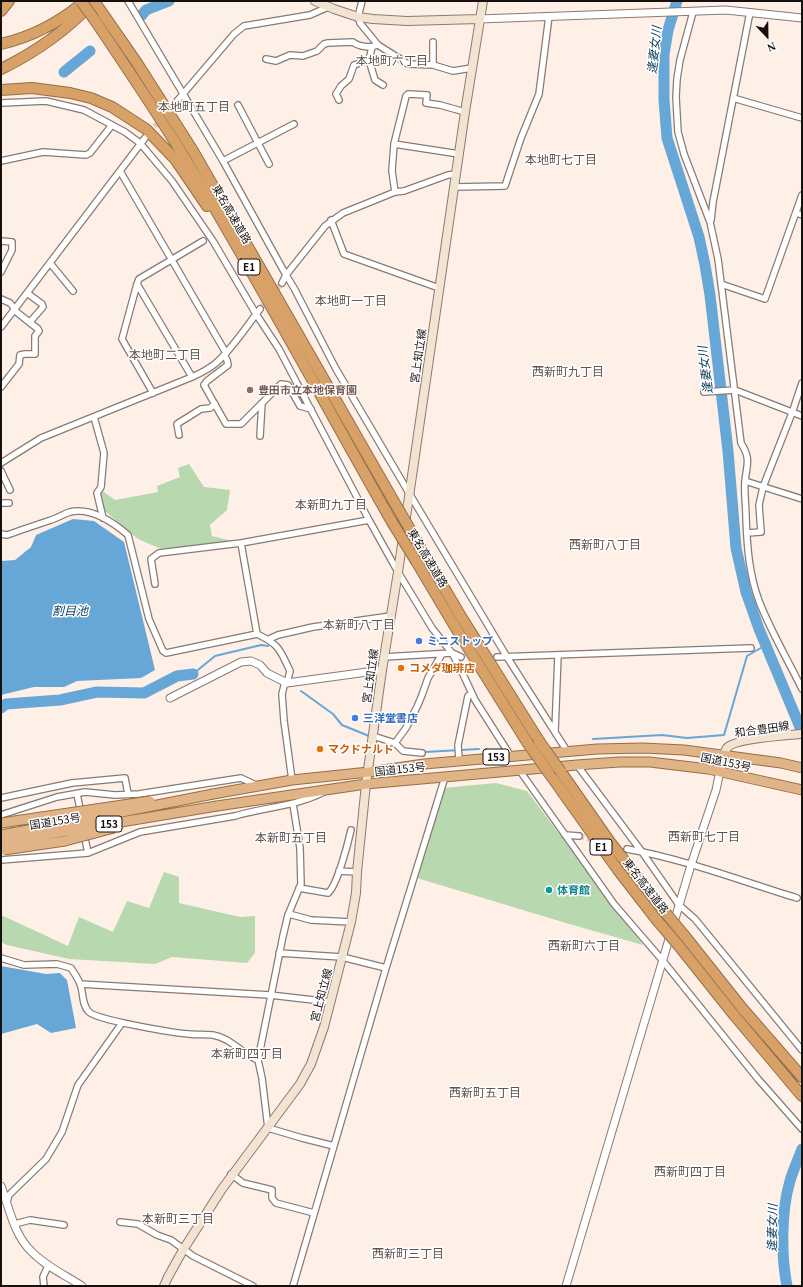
<!DOCTYPE html>
<html>
<head>
<meta charset="utf-8">
<style>
	body { margin:0 }
	#map { position:relative; width:803px; height:1287px; overflow:hidden; background:#feefe7; font-family:Georgia,serif }
	canvas { display:block }
	.frame { position:absolute; inset:0; border:2px solid #16110f; pointer-events:none }
	.north { position:absolute; left:747px; top:16px; width:40px; height:40px; -webkit-text-stroke:3px #fff; paint-order:stroke; rotate:158deg; font-size:11px; font-weight:700; line-height:16px; text-align:center; color:#16110f }
	.north::after { content:''; display:block; margin:auto; width:14px; height:18px; background:#16110f; clip-path:polygon(50% 0,100% 100%,50% 72%,0 100%) }
</style>
</head>
<body>
<div id="map">
<canvas width="803" height="1287"></canvas>
<div class="frame"></div>
<div class="north">N</div>
</div>
<script>
const ctx = document.querySelector('canvas').getContext('2d');
ctx.lineJoin = 'round';
function fill(path, color) { ctx.fillStyle = color; ctx.fill(path, 'evenodd'); }
function trace(path, color, width, dash) { ctx.strokeStyle = color; ctx.lineWidth = width; ctx.lineCap = dash ? 'butt' : 'round'; ctx.setLineDash(dash || []); ctx.stroke(path); }
function write(font, color, halo, rows, align = 'center') {
  ctx.font = font + ' Georgia,"Noto Sans JP",serif'; ctx.lineWidth = 3; ctx.setLineDash([]); ctx.textBaseline = 'middle'; ctx.strokeStyle = halo; ctx.fillStyle = color; for (const [text, x, y, turn = 0] of rows) {
    ctx.save(); ctx.translate(x, y); ctx.rotate((+turn || 0) * Math.PI / 180); ctx.textAlign = isNaN(turn) ? turn : align; if (halo) ctx.strokeText(text, 0, 0); ctx.fillText(text, 0, 0); ctx.restore();
  }
}
const green = new Path2D(`
	M189 464 204 487 230 490 227 510 210 525 212 536 232 541 161 549 138 539 100 507 101 490 115 500 158 492 157 486 180 477 178 468Z
	M496 783 527 791 643 945 566 923 417 878 444 788Z
	M164 872 179 877V903L240 917 255 916V953L247 963 172 957 155 964 69 959 7 945 1 942V915L68 946 79 917 113 932 127 901 149 908Z`);
const water = new Path2D(`
	M73 519 94 521 124 542 155 670 141 678 77 681 64 687H34L1 695V561L15 560 31 547 36 535Z
	M1 966 46 974 60 973 67 980 76 1028 51 1033 37 1024 1 1034Z`);
const stream = new Path2D(`
	M193 674 215 656 261 645 268 646
	M301 691 333 714 342 725 369 736
	M593 739 662 735 687 738 724 735 747 656 766 645
	M425 752 479 749`);
const river = new Path2D(`
	M677 1 668 30 664 54V100L667 138 699 237 705 265 710 295 728 451 736 548 746 592 759 629 802 732
	M141 16 146 10 169 1
	M64 72 90 51
	M1 708 6 704 60 700 97 692 144 693 177 676 193 674
	M787 1286C781 1256 781 1211 790 1181 793 1170 798 1160 802 1149`);
const minorTunnel = new Path2D(`
	M167 112 177 101
	M149 133 162 118
	M260 309 282 283
	M579 836 597 841`);
const minor = new Path2D(`
	M128 1 223 161 286 275 294 288 336 369 409 493 507 657 567 751
	M362 1 358 17 360 23 378 45 408 64 433 65 453 71 472 68
	M693 12 680 60 677 79 676 97 678 132 684 154 710 222 718 259 741 443C751 459 747 464 745 481 744 493 746 506 746 517 747 546 749 574 759 601 771 632 788 660 802 689
	M372 47 369 60 375 80 383 85
	M266 59 276 61 290 55 303 56 317 51 324 44 328 43 353 42C359 47 370 48 378 45
	M433 65V42
	M733 98 802 118
	M339 100 336 94 341 86 349 79 354 65 369 60
	M177 101 234 34 244 26 310 15 328 7
	M1 103 46 101 84 110 125 132 140 143 172 181 213 241 256 314 279 349 369 520 398 572 432 628 452 653 462 672 475 700 510 755
	M238 105 269 164
	M394 144 459 154
	M1 161 43 152 86 155 90 153 112 125
	M223 161 294 124
	M120 171 226 353
	M454 187 505 186 521 138 539 94 549 16
	M395 192 392 171 394 144 406 96 408 94 427 95 426 103 440 105 465 112
	M796 213 802 215
	M331 220 344 254 439 288
	M711 220 713 202 750 12
	M1 241 12 242V250L1 272
	M50 263 73 291
	M282 283 286 275 325 226 343 213 395 192 404 191 448 175 456 174
	M137 284 192 377
	M721 284 765 299 802 195
	M27 293 42 304 43 307 30 322
	M1 299 10 303 15 309
	M1 327 145 138
	M224 355 227 360 228 365 207 381 204 385 226 424H241L281 384 288 385 300 406 311 409
	M1 387 19 364 20 355 25 354H35V336L39 331 38 329 14 310
	M704 392 735 390 802 416
	M153 393 122 339 137 284 139 279 203 241
	M94 417 104 453 101 487 97 493 103 518
	M179 435 177 424 201 409 210 408 215 404
	M260 436 262 403
	M1 463 41 438 192 377C201 373 209 369 216 363 233 348 246 327 260 309
	M1 471 10 490
	M745 481 802 499
	M1 503H9
	M747 533 761 532 759 505 763 487 792 413 802 383
	M1 534 7 535C21 530 36 525 51 520 58 518 63 514 70 512 91 507 114 523 128 535L149 619 163 651 166 653 257 634C280 645 280 650 290 671L287 683
	M241 543 257 634
	M155 584 151 559 159 553 241 543 369 520
	M269 639 278 635 313 627 391 616
	M384 657 452 653 461 657
	M497 657 751 648
	M285 682 282 694 284 721 292 780
	M555 731 558 655
	M373 736 395 743 403 751 422 753
	M395 743 406 728 417 707 422 695 428 678 442 654
	M459 760 458 745 468 696 471 694
	M577 765 642 852 679 905 695 919 802 1050
	M520 771 614 904 663 961 758 1079 802 1129
	M77 794 81 814
	M1 798 72 783 125 778 128 794
	M293 804 300 848 301 884 288 915 283 936 258 1060 262 1078 268 1128 302 1138 334 1146
	M1 815 57 797 85 792 115 795 139 794 241 778 258 786
	M84 834 88 853
	M565 835 579 836
	M627 849C684 859 741 881 797 898
	M1 860 88 853 140 832 235 816C265 807 293 807 322 793
	M339 871 357 872
	M299 888 328 893C337 886 348 843 351 830
	M289 914 311 920 351 922
	M279 953 342 957 386 968
	M1 958 24 965 57 964 71 968C74 973 78 978 80 984 84 993 81 1004 89 1012 97 1020 174 1033 189 1034 197 1035 205 1034 213 1035 231 1038 242 1054 258 1060
	M80 984 270 995 331 1002
	M231 1174 243 1183 272 1190V1198L276 1203 314 1213
	M7 1202 9 1195 46 1159 62 1132 78 1085 122 1023
	M120 1222 138 1224 157 1235 171 1240 193 1256 253 1286
	M15 1224 30 1220 64 1225
	M44 1286 43 1277 48 1266
	M293 1286 386 968 445 777`);
const tertiary = new Path2D(`
	M479 19 726 10 802 18
	M170 698 241 662 251 661 260 665 267 673 287 683 382 670
	M1 1186C9 1207 14 1235 31 1251 45 1266 65 1275 82 1286
	M566 1286 691 865 716 790 720 771`);
const secondary = new Path2D(`
	M315 1 334 9 358 17 373 19 407 21 479 19
	M720 771C722 764 723 754 727 748 733 739 789 735 802 734
	M164 1286 168 1277 183 1250 222 1189 300 1084 311 1064 324 1027 351 922 356 893 357 872 366 784 382 670 398 572 465 112 483 1`);
const trunk = new Path2D(`
	M213 794 292 780 369 772 424 764 597 749 643 748 684 750 781 763 802 768
	M217 806 366 784 577 765 619 762H650L708 769 802 790`);
const motorway = new Path2D(`
	M94 1 137 63 193 151 393 500
	M1 11 9 1
	M94 19C125 65 157 112 186 160 258 279 323 401 392 522
	M1 44C32 37 60 22 85 1
	M1 69C34 53 67 30 93 2
	M1 90 32 88 70 93 91 98 112 107 146 129 175 159 207 206
	M418 543 460 615 539 741
	M416 561 457 630 527 742
	M561 772 610 842 660 906
	M549 773 618 870 656 919
	M684 935 742 1008 802 1077
	M679 946 734 1015 802 1096`);
const trunkBridge = new Path2D(`
	M1 823 150 801
	M1 835 71 822 213 794
	M1 842 217 806
	M4 850 65 841 114 828`);
const motorwayBridge = new Path2D(`
	M81 1 94 19
	M393 500 418 543
	M392 522 416 561
	M539 741 561 772
	M527 742 549 773
	M660 906 684 935
	M656 919 679 946`);
const markers = [
	[250,390,4,"#8d6e63"],
	[419,641,4,"#3f7fe0"],
	[401,668,4,"#e8710a"],
	[355,718,4,"#3f7fe0"],
	[320,749,4,"#e8710a"],
	[549,890,4,"#0f9aa8"]
];
const shields = [
	[249,267,22],
	[496,757,26],
	[109,824,26],
	[601,847,22]
];
const shieldNames = [
	["E1",249,267],
	["153",496,757],
	["153",109,824],
	["E1",601,847]
];
const streetNames = [
	["東名高速道路",232,214,60],
	["宮上知立線",418,356,-82],
	["東名高速道路",428,558,59],
	["宮上知立線",370,676,-82],
	["和合豊田線",762,729,-8],
	["国道153号",726,762,12],
	["国道153号",400,769,-6],
	["国道153号",55,821,-9],
	["東名高速道路",646,886,52],
	["宮上知立線",321,995,-75]
];
const educationNames = [
	["豊田市立本地保育園",258,390]
];
const shopNames = [
	["ミニストップ",427,641],
	["三洋堂書店",363,718]
];
const foodNames = [
	["コメダ珈琲店",409,668],
	["マクドナルド",328,749]
];
const cultureNames = [
	["体育館",557,890]
];
const waterNames = [
	["逢妻女川",654,50,-84],
	["逢妻女川",705,370,-97],
	["割目池",70,610],
	["逢妻女川",772,1228,-89]
];
const neighbourhoodNames = [
	["本地町六丁目",392,60],
	["本地町五丁目",194,106],
	["本地町七丁目",561,159],
	["本地町一丁目",351,300],
	["本地町二丁目",165,354],
	["西新町九丁目",568,371],
	["本新町九丁目",331,504],
	["西新町八丁目",605,544],
	["本新町八丁目",359,624],
	["西新町七丁目",704,836],
	["本新町五丁目",291,837],
	["西新町六丁目",584,945],
	["本新町四丁目",247,1053],
	["西新町五丁目",485,1092],
	["西新町四丁目",690,1171],
	["本新町三丁目",178,1218],
	["西新町三丁目",408,1253]
];
fill(green, '#b8d8af');
fill(water, '#66a7d7');
trace(stream, '#66a7d7', 2);
trace(river, '#66a7d7', 11);
trace(minorTunnel, '#dbcec7', 5.5, [5.5, 3]);
trace(minor, '#887b74', 8);
trace(tertiary, '#887b74', 9);
trace(secondary, '#887b74', 10);
trace(trunk, '#946f48', 11);
trace(motorway, '#946f48', 12);
trace(minor, '#fff', 5.5);
trace(tertiary, '#fff', 7);
trace(secondary, '#f3e3d1', 8);
trace(trunk, '#e0b486', 9);
trace(motorway, '#d8a167', 10);
trace(trunkBridge, '#946f48', 11, []);
trace(motorwayBridge, '#946f48', 12, []);
trace(trunkBridge, '#e0b486', 9);
trace(motorwayBridge, '#d8a167', 10);
for (const [x, y, r, color] of markers) { const dot = new Path2D(); dot.arc(x, y, r, 0, 2 * Math.PI); ctx.fillStyle = color; ctx.fill(dot); trace(dot, '#fff', 1.5); }
for (const [x, y, w] of shields) { const box = new Path2D(); box.roundRect(x - w / 2, y - 8, w, 16, 3); ctx.fillStyle = '#fff'; ctx.fill(box); trace(box, '#16110f', 1); }
write('bold 10px', '#16110f', null, shieldNames);
write('11px', '#16110f', '#fff', streetNames);
write('bold 11px', '#785e54', '#fff', educationNames, 'left');
write('bold 11px', '#366cbe', '#fff', shopNames, 'left');
write('bold 11px', '#c56008', '#fff', foodNames, 'left');
write('bold 11px', '#0d838f', '#fff', cultureNames, 'left');
write('italic 12px', '#0f4162', '#fff', waterNames);
write('12px', '#61544e', '#fff', neighbourhoodNames);
</script>
</body>
</html>
